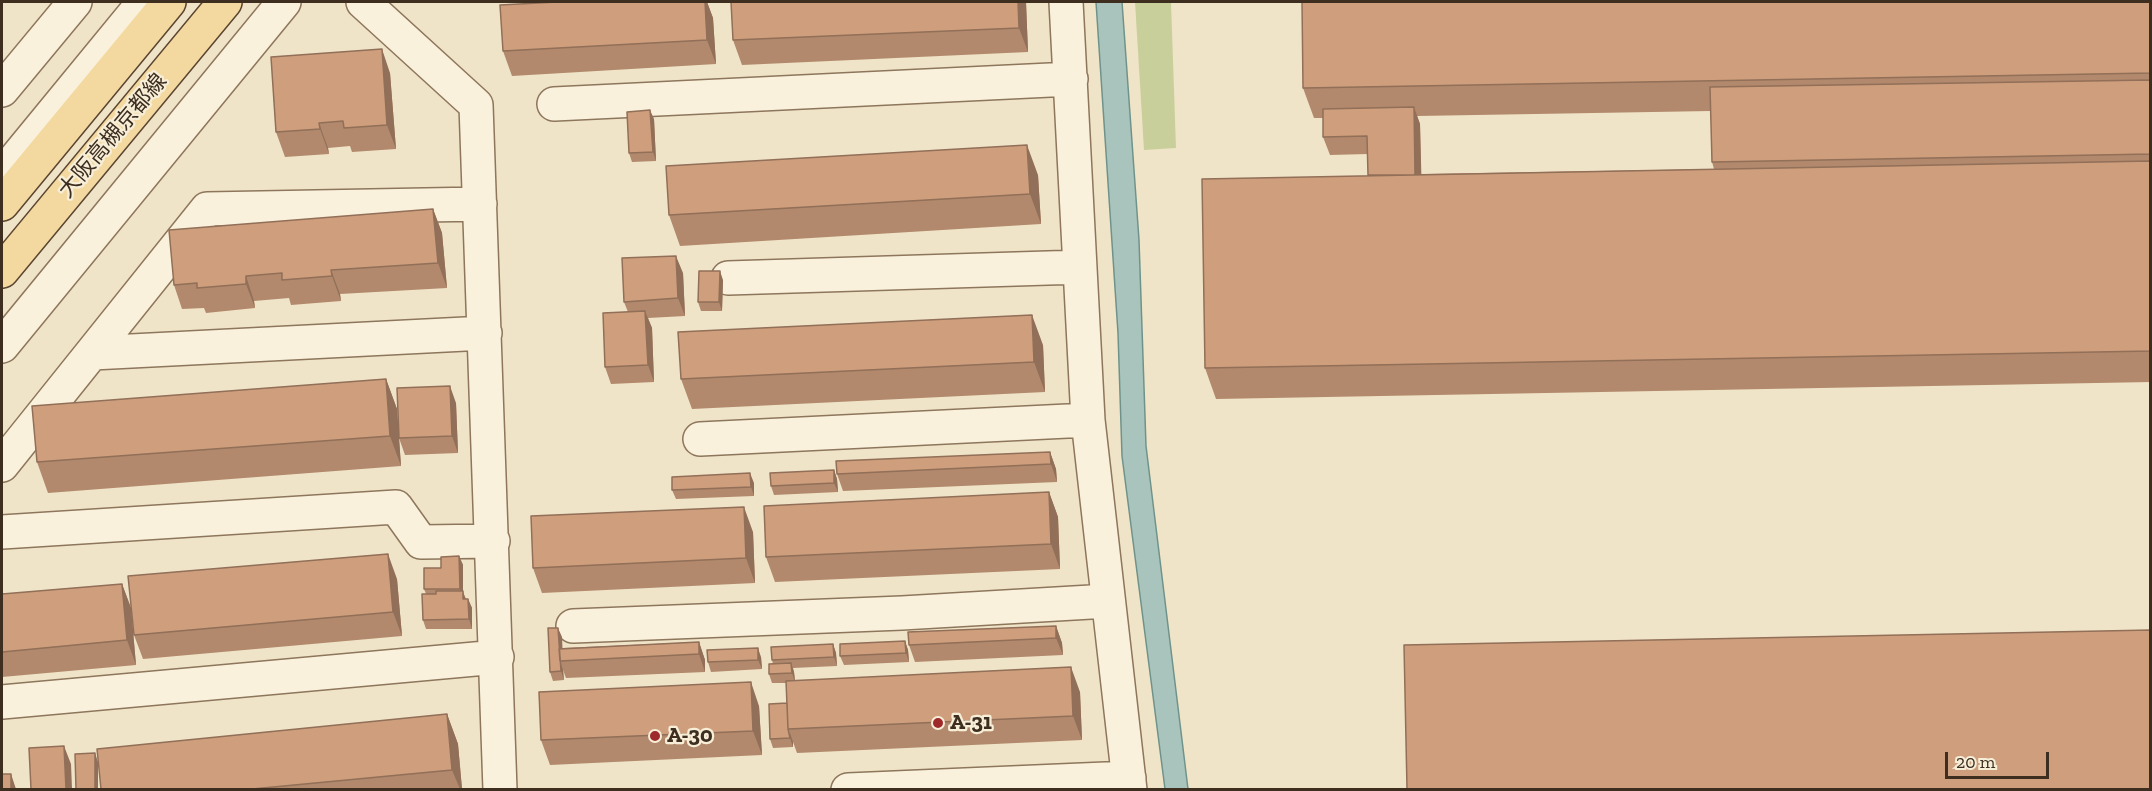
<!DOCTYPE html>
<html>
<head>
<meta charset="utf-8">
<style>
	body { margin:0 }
	#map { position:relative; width:2152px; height:791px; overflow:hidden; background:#f0e4c8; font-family:"Zilla Slab",serif }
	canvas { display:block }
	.frame { position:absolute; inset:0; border:3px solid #3d2e20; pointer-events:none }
	.scale { position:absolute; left:1945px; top:752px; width:104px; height:27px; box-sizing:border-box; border:3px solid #3d2e20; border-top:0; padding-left:8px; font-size:18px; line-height:21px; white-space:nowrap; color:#3d2e20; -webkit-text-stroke:4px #f7eed8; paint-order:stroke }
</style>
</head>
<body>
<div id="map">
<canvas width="2152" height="791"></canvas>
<div class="frame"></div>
<div class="scale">20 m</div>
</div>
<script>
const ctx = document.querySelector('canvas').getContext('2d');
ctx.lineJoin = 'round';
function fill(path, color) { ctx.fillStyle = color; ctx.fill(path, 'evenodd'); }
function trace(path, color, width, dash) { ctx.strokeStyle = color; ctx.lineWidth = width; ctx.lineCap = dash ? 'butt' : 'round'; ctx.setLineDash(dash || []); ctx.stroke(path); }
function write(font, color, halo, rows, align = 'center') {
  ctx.font = font + ' "Zilla Slab","Noto Sans JP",serif'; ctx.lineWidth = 4.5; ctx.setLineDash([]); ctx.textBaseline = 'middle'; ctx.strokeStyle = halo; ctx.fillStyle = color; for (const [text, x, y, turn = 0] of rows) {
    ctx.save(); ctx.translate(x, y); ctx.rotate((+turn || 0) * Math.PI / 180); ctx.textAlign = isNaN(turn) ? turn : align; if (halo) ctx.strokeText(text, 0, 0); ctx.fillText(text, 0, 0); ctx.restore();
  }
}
const green = new Path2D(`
	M1135 2H1171L1176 148 1144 150Z`);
const water = new Path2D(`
	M1096 2H1122L1139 240 1146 446 1188 789H1165L1122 456 1118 333Z`);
const minor = new Path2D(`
	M363 2 476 105 500 790
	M1066 2 1088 420 1130 790
	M2 90 75 2
	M554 104 1071 79
	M2 175 144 2
	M728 278 1080 267
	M2 346 284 2
	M92 353 485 333
	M700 439 1088 420
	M2 465 207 209 480 204
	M2 532 396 507 421 542 493 541
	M573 626 902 613 1108 601
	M2 702 497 657
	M848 790 1129 778`);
const primary = new Path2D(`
	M2 204 169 2
	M2 271 225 2`);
const wall = new Path2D(`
	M557 2H707L713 18 716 64 512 76 503 51Z
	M731 2H1026L1028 52 742 65 733 40Z
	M2151 2V382L1216 399 1205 368 1368 175V154L1330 155 1323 137V118H1314L1303 88ZM1711 111 1712 162 1714 169 1421 174 1420 124 1417 116Z
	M390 73 396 149 352 152 350 146 328 148 329 154 285 157 276 132Z
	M654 119 656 161 632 162 629 153Z
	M1038 175 1041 224 680 246 669 215Z
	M433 209 442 233 447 288 340 294 341 301 291 305 289 298 254 301 255 308 206 313 204 308 182 309 174 285Z
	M683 273 685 316 648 318 652 328 654 382 611 384 605 367 628 312 624 302Z
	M723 280 722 311H701L698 302Z
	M1043 345 1045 392 692 409 681 379Z
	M386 379 397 409 399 435 456 403 458 453 405 455 399 438 401 466 48 493 37 462Z
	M1050 452 1056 469 1057 482 843 491 837 474Z
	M834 470 837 479 838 492 774 495 771 486Z
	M754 483V496L676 499 672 490Z
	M1049 492 1058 517 1060 569 775 582 766 557Z
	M753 532 755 583 542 593 533 568Z
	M459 556 463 565V592L466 599H468L472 608V629H426L423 620 426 594 424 589 441 568Z
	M397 579 402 636 143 659 134 635Z
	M122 584 131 608 136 665 2 677V594Z
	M1056 626 1062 643 1063 655 915 662 909 645Z
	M562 637V648L699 642 705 660V672L566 678 563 670 564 680 553 681 550 672Z
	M905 641 908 650 909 662 844 665 840 656Z
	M833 644 836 653 837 666 793 668 794 672 795 680 1080 692 1082 740 797 753 793 742V747L773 748 770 739 787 703 786 683H772L769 674 773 664 772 660Z
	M761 657 762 669 711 672 708 662Z
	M759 706 762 755 550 765 541 740Z
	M447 714 458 744 462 789H101Z`);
const shadedWall = new Path2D(`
	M705 2H707L713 18 716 64 707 40Z
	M1018 2H1026L1028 52 1019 28Z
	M382 49 390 73 396 149 387 125Z
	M1414 107 1420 124 1422 199 1415 182Z
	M650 110 654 119 656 161 653 152Z
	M319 123 328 148 329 154 320 129Z
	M1027 145 1038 175 1041 224 1030 194Z
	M433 209 442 233 447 288 438 263Z
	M676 256 683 273 685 316 678 298Z
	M331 270 340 294 341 301 332 276Z
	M720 271 723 280 722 311 719 302Z
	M246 276 254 301 255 308 246 284Z
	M645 311 652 328 654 382 648 365Z
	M1032 315 1043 345 1045 392 1034 362Z
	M386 379 397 409 401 466 390 436Z
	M450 386 456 403 458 453 452 436Z
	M1050 452 1056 469 1057 482 1051 464Z
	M834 470 837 479 838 492 834 483Z
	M750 473 754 483V496L751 487Z
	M1049 492 1058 517 1060 569 1051 544Z
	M744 507 753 532 755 583 746 558Z
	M388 554 397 579 402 636 393 612Z
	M459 556 463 565V592L466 600 463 599 460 589Z
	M122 584 131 608 136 665 127 640Z
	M468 599 472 608V629L469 619Z
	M1056 626 1062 643 1063 655 1056 638Z
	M558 628 562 637 563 661H560Z
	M905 641 908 650 909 662 906 653Z
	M699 642 705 660V672L699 654Z
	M833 644 836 653 837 666 834 657Z
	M758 648 761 657 762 669 758 660Z
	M560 661 563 670 564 680 561 671Z
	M791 663 794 672 795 682 792 673Z
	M1071 667 1080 692 1082 740 1073 716Z
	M751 682 759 706 762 755 753 731Z
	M447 714 458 744 462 789H460L452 770Z
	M790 733 793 742V747L790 738Z
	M64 746 71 764 72 789H66Z
	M95 753 98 762V789H95Z
	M11 774 16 789H11Z`);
const building = new Path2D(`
	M557 2H705L707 40 503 51 500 5Z
	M731 2H1018L1019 28 733 40Z
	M1302 2H2151V73L1303 88Z
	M382 49 387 125 344 128 343 121 319 123 320 129 276 132 271 57Z
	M2151 80V154L1712 162 1710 87Z
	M1414 107 1415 175H1368L1367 136 1323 137V109Z
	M650 110 653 152 629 153 627 112Z
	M1027 145 1030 194 669 215 666 166Z
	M2151 161V351L1205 368 1202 179Z
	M433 209 438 263 331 270 332 276 282 280V273L246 276V284L197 288V283L174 285 169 230Z
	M676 256 678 298 624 302 622 258Z
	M699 271H720L719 302H698Z
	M645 311 648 365 605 367 603 313Z
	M1032 315 1034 362 681 379 678 332Z
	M386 379 390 436 37 462 32 406Z
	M450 386 452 436 399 438 397 388Z
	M1050 452 1051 464 837 474 836 461Z
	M834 470V483L771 486 770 473Z
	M750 473 751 487 672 490V477Z
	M1049 492 1051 544 766 557 764 506Z
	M744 507 746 558 533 568 531 516Z
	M388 554 393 612 134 635 128 576Z
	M459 556 460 589H424V568H441V557Z
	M122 584 127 640 2 652V594Z
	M436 591H463V599H468L469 619 423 620 422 594H436Z
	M1056 626V638L909 645 908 632Z
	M548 628H558L561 671 550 672Z
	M2151 630V789H1407L1404 645Z
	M905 641 906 653 840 656V644Z
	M699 642V654L560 661 559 649Z
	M833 644 834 657 772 660 771 647Z
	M758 648V660L708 662 707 650Z
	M791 663 792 673 769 674V664Z
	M1071 667 1073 716 788 729 786 681Z
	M751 682 753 731 541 740 539 692Z
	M787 703 788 729 790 738 770 739 769 704Z
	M447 714 452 770 252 789H101L97 749Z
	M64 746 66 789H31L29 748Z
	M95 753V789H76L75 754Z
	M2 774H11V789H2Z`);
const markers = [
	[938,723,6,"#9e2a2b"],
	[655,736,6,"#9e2a2b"]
];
const streetNames = [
	["大阪高槻京都線",113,136,-50]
];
const poiNames = [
	["A-31",950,723],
	["A-30",667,736]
];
fill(green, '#c9cf9b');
fill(water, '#a9c4bc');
trace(water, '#6f938a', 1.5);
trace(minor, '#8d765c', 36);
trace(primary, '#5b4430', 36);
trace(minor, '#faf1dc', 33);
trace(primary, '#f3d9a0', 33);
fill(wall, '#b2896c');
fill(shadedWall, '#916f58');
fill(building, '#cf9f7d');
trace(building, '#916f58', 1.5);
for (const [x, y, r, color] of markers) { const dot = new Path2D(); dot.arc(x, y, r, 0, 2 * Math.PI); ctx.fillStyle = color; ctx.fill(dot); trace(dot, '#f7eed8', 2); }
write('22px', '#3d2e20', '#f7eed8', streetNames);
write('bold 22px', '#3d2e20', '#f7eed8', poiNames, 'left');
</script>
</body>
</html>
